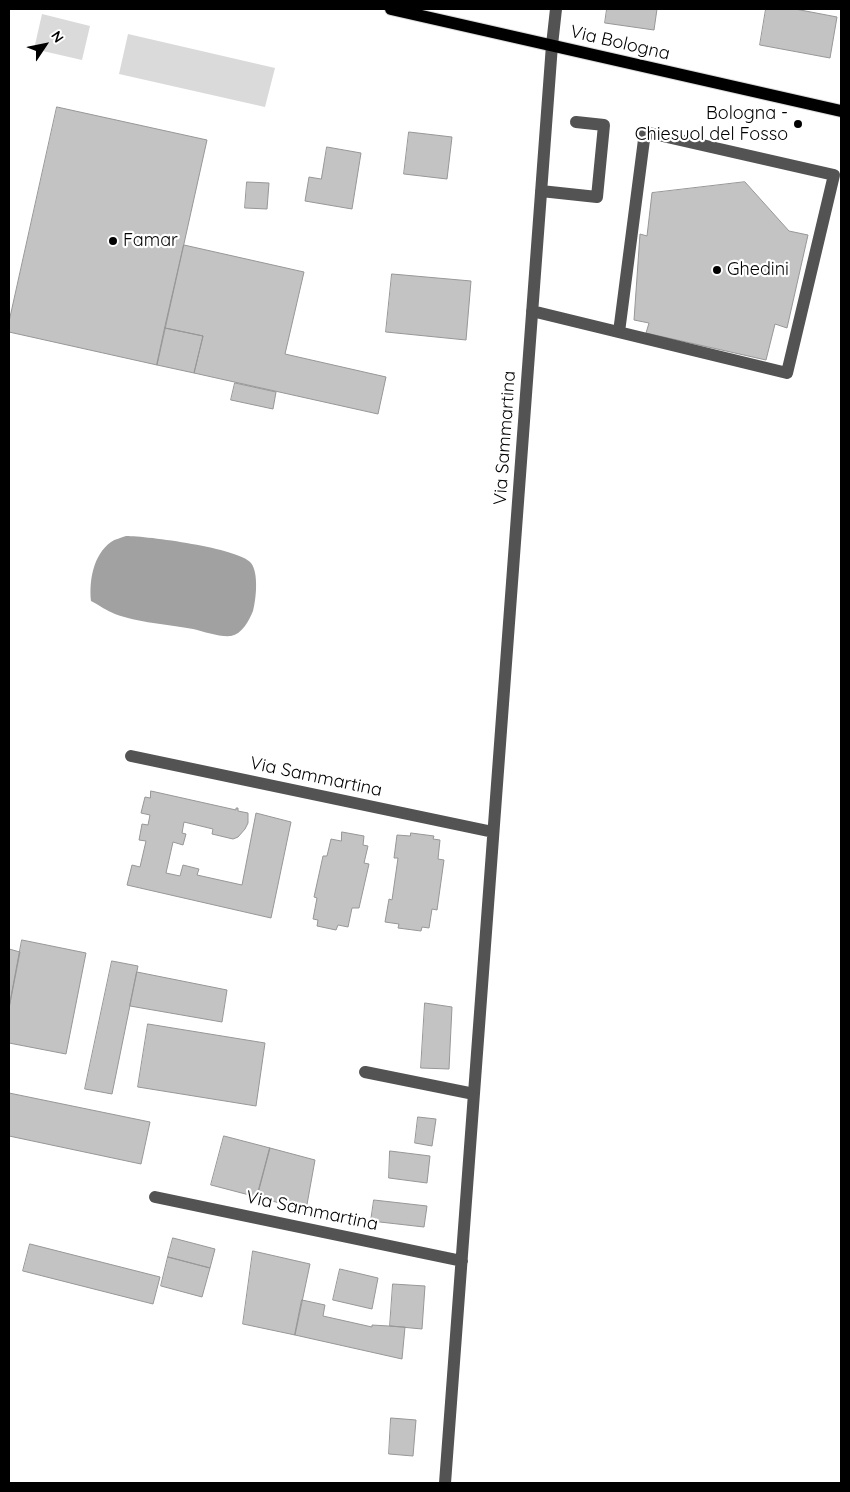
<!DOCTYPE html>
<html>
<head>
<meta charset="utf-8">
<style>
	body { margin:0 }
	#map { position:relative; width:850px; height:1492px; overflow:hidden; background:#fff; font-family:Quicksand,sans-serif }
	canvas { display:block }
	.frame { position:absolute; inset:0; border:10px solid #000; pointer-events:none }
	.north { position:absolute; left:20px; top:20px; width:50px; height:50px; -webkit-text-stroke:4px #fff; paint-order:stroke; rotate:56deg; font-size:14px; font-weight:700; line-height:20px; text-align:center; color:#000 }
	.north::after { content:''; display:block; margin:auto; width:18px; height:22px; background:#000; clip-path:polygon(50% 0,100% 100%,50% 72%,0 100%) }
</style>
</head>
<body>
<div id="map">
<canvas width="850" height="1492"></canvas>
<div class="frame"></div>
<div class="north">N</div>
</div>
<script>
const ctx = document.querySelector('canvas').getContext('2d');
ctx.lineJoin = 'round';
function fill(path, color) { ctx.fillStyle = color; ctx.fill(path, 'evenodd'); }
function trace(path, color, width, dash) { ctx.strokeStyle = color; ctx.lineWidth = width; ctx.lineCap = dash ? 'butt' : 'round'; ctx.setLineDash(dash || []); ctx.stroke(path); }
function write(font, color, halo, rows, align = 'center') {
  ctx.font = font + ' Quicksand,sans-serif'; ctx.lineWidth = 4.5; ctx.setLineDash([]); ctx.textBaseline = 'middle'; ctx.strokeStyle = halo; ctx.fillStyle = color; for (const [text, x, y, turn = 0] of rows) {
    ctx.save(); ctx.translate(x, y); ctx.rotate((+turn || 0) * Math.PI / 180); ctx.textAlign = isNaN(turn) ? turn : align; if (halo) ctx.strokeText(text, 0, 0); ctx.fillText(text, 0, 0); ctx.restore();
  }
}
const green = new Path2D(`
	M42 14 90 26 82 60 34 49Z
	M128 34 275 68 265 107 119 74Z`);
const water = new Path2D(`
	M126 536C147 536 239 548 251 563 259 573 256 600 253 611 249 621 242 634 231 636 219 637 205 632 193 629 170 625 136 622 115 614 107 611 99 605 91 601 89 581 93 555 111 542 115 539 121 538 126 536Z`);
const building = new Path2D(`
	M607 9H657L654 30 605 23Z
	M766 9H795L837 17 830 58 760 45Z
	M57 107 207 140 157 365 9 332V322Z
	M409 132 452 137 447 179 404 174Z
	M327 147 361 153 352 209 305 201 309 177 321 179Z
	M247 182 269 183 267 209 245 208Z
	M745 182 789 231 808 235 787 328 775 324 766 360 646 333 649 323 634 320 640 234 647 236 652 193Z
	M184 245 304 272 285 354 386 377 378 414 194 373 203 336 165 328Z
	M392 274 471 281 466 340 386 332Z
	M165 328 203 336 194 373 157 365Z
	M235 383 276 392 273 409 231 400Z
	M151 791 236 810V808H238V811L248 813V823L245 829 238 837 233 839 212 834 213 829 184 822 182 833 186 834 183 845 173 842 166 873 180 876 183 865 199 869 197 875 242 885 256 813 291 822 271 918 127 885 132 865 140 867 146 841 139 840 142 824 148 825 150 815 141 813 145 797 150 798Z
	M342 832 364 836 363 845 368 846 364 863 369 864 359 908H352L348 927 338 925 336 930 317 926 318 920 313 919 317 898 314 897 323 856H327L331 839 341 841Z
	M411 833 434 836 433 839 440 840 438 859 444 860 437 910 432 909 429 928 422 927 421 931 398 928 399 924 385 922 389 899 392 900 398 858H394L397 835 410 836Z
	M22 940 86 953 66 1054 9 1043V1008Z
	M9 949 20 952 9 1008Z
	M112 961 138 966 112 1094 85 1089Z
	M137 972 227 990 222 1022 130 1006Z
	M425 1003 452 1007 449 1069 421 1068Z
	M148 1024 265 1043 256 1106 138 1087Z
	M9 1093 150 1122 141 1164 9 1136Z
	M418 1117 436 1119 432 1146 415 1143Z
	M224 1136 270 1148 257 1197 211 1185Z
	M270 1148 315 1160 306 1210 257 1197Z
	M390 1151 430 1156 427 1183 389 1178Z
	M374 1200 427 1206 424 1227 371 1221Z
	M173 1238 215 1249 210 1268 168 1257Z
	M30 1244 160 1277 153 1304 23 1271Z
	M253 1251 310 1264 295 1335 243 1324Z
	M168 1257 210 1268 202 1297 161 1286Z
	M340 1269 378 1278 372 1309 333 1300Z
	M393 1284 425 1286 422 1329 390 1326Z
	M302 1300 325 1305 323 1316 372 1327V1325L405 1327 402 1359 295 1335Z
	M391 1418 416 1420 413 1456 389 1454Z`);
const minor = new Path2D(`
	M541 191 597 197 604 125 576 122
	M532 311 787 373 834 175 645 132 619 332
	M131 756 493 832
	M365 1072 474 1094
	M155 1197 462 1261
	M445 1483 552 45 556 9`);
const major = new Path2D(`
	M391 9 841 111`);
const markers = [
	[798,124,5,"#000"],
	[113,241,5,"#000"],
	[717,270,5,"#000"]
];
const streetNames = [
	["Via Bologna",620,43,13],
	["Via Sammartina",505,438,-86],
	["Via Sammartina",316,777,12],
	["Via Sammartina",312,1211,12]
];
const poiNames = [
	["Bologna -",788,114,"right"],
	["Chiesuol del Fosso",788,135,"right"],
	["Famar",123,241],
	["Ghedini",727,270]
];
fill(green, '#dadada');
fill(water, '#a1a1a1');
fill(building, '#c3c3c3');
trace(building, '#979797', 1);
trace(major, '#dbdbdb', 14);
trace(minor, '#535353', 12);
trace(major, '#000', 12);
for (const [x, y, r, color] of markers) { const dot = new Path2D(); dot.arc(x, y, r, 0, 2 * Math.PI); ctx.fillStyle = color; ctx.fill(dot); trace(dot, '#fff', 2); }
write('18px', '#000', '#fff', streetNames);
write('18px', '#000', '#fff', poiNames, 'left');
</script>
</body>
</html>
